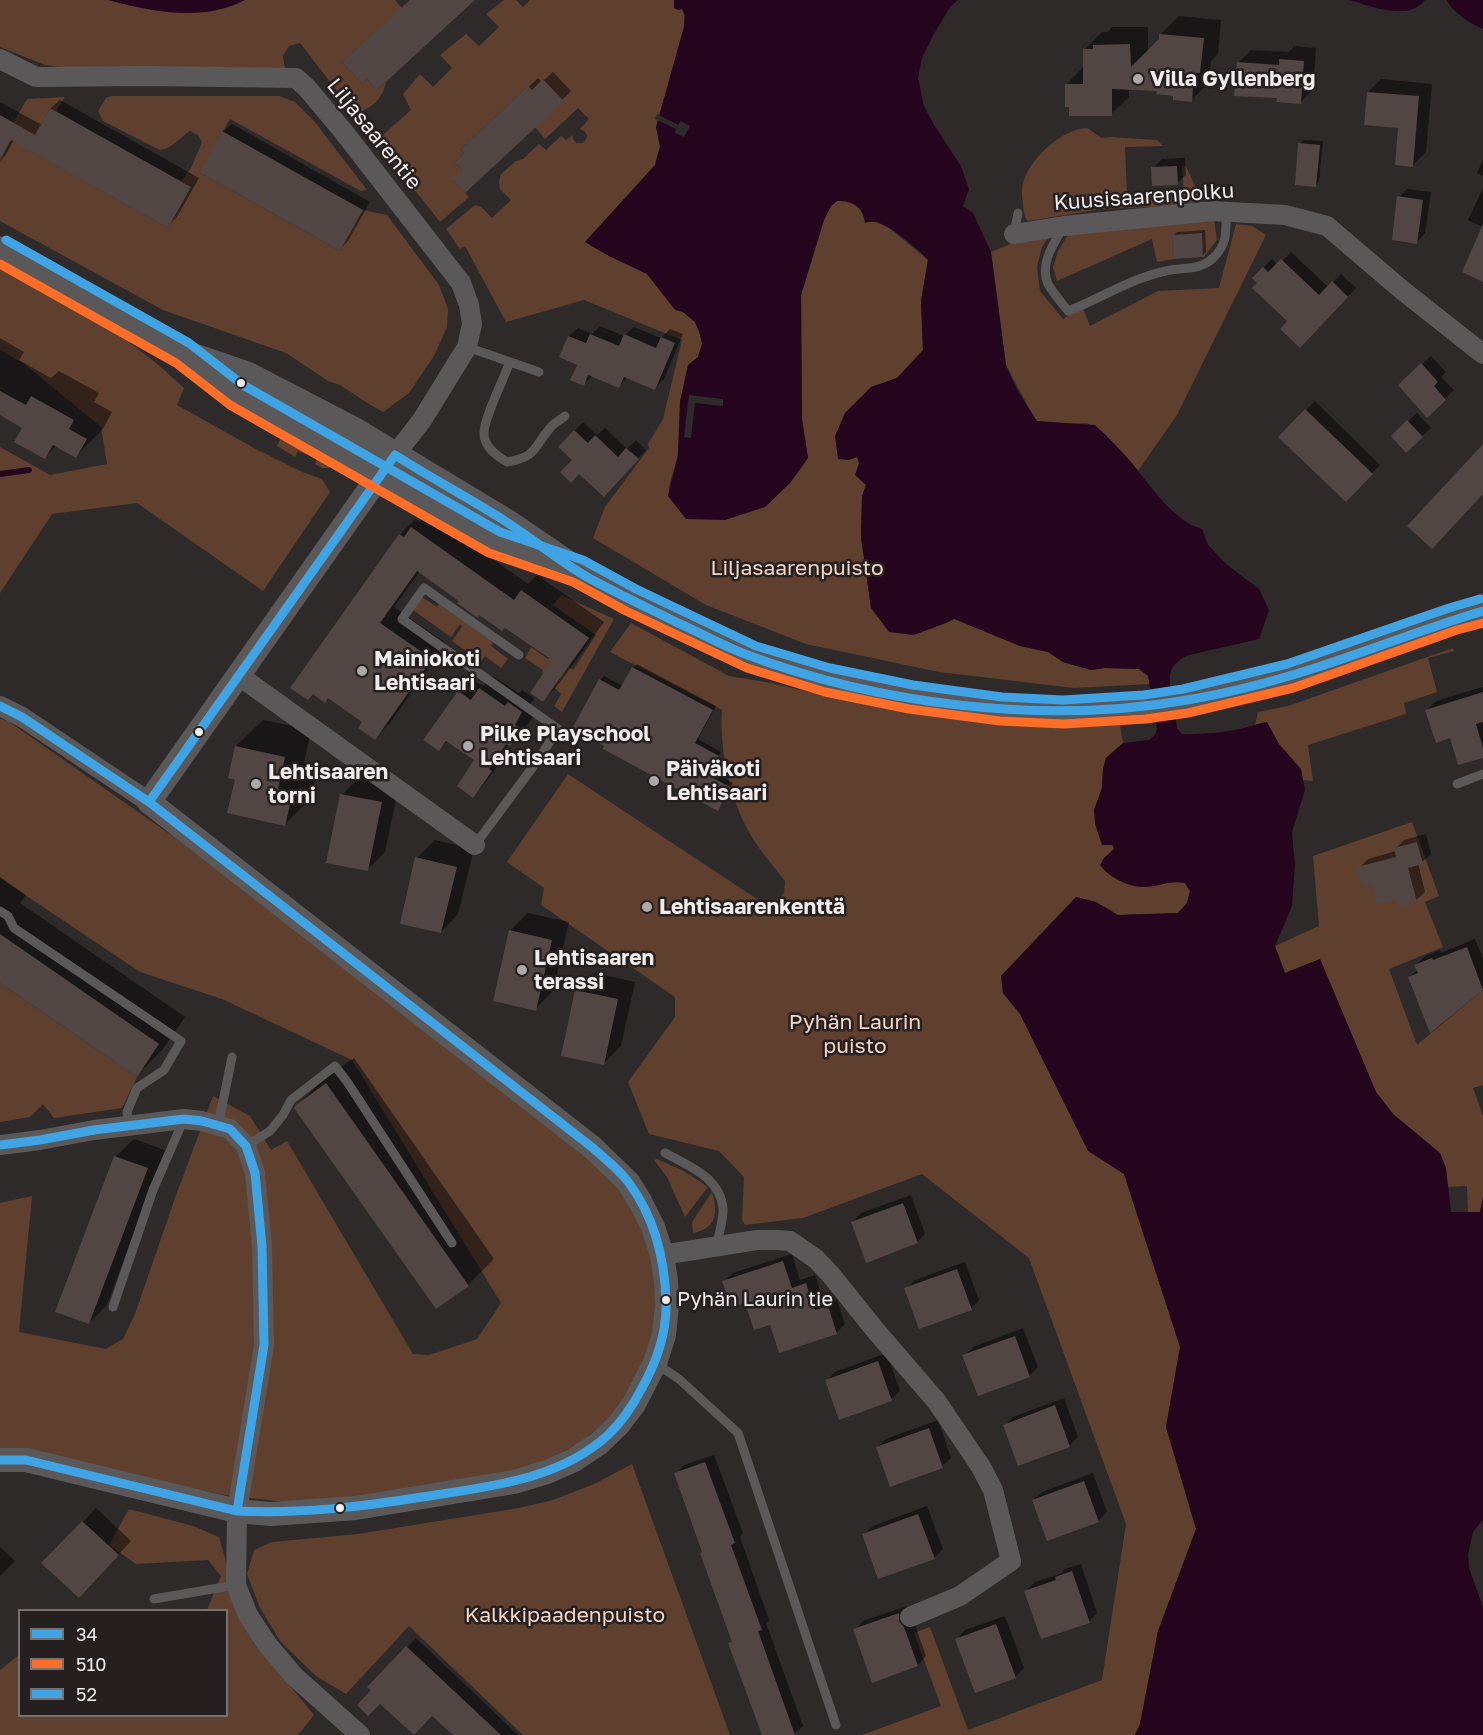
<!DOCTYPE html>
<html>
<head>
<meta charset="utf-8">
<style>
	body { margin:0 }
	#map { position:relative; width:1483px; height:1735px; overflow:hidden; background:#2e2a2a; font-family:"Golos Text",sans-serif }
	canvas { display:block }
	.legend { position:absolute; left:18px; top:1609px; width:210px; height:108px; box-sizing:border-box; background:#251f20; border:2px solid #777172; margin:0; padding:8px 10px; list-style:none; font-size:18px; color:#f1eded }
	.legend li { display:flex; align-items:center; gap:12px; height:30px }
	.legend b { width:30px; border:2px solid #777172 }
</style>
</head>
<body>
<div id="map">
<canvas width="1483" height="1735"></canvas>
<ul class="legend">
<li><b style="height:8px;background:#40a4e4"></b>34</li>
<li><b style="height:8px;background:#ff6e28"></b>510</li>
<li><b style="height:8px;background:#40a4e4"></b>52</li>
</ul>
</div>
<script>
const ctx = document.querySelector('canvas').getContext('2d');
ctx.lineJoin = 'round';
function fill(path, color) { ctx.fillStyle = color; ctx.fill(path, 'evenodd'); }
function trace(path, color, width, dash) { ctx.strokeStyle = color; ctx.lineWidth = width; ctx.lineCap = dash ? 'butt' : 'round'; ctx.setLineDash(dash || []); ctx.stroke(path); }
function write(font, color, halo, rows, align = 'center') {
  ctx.font = font + ' "Golos Text",sans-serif'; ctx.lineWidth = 5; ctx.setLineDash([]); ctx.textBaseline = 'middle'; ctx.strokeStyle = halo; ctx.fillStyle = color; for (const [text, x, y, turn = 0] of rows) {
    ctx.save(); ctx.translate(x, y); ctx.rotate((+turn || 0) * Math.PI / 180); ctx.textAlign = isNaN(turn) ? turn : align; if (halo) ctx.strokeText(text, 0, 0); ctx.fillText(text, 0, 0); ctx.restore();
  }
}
const green = new Path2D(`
	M0 0H395L402 8 342 62 362 84 367 79 377 90 386 82C383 99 372 108 355 114L300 43 289 46 283 56 285 69 85 70 45 65 0 47Z
	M504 0H516L523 7 530 0H674C684 11 685 12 684 27L656 127 660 146 655 165 585 242 609 256 647 274 683 312 695 322 700 334 702 344 698 357 688 365 680 402 678 455 670 482 668 497 765 507 790 483 808 458 802 419 801 295 824 220 831 206 837 201H849L858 206 864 216 889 228 928 260 921 301 923 351 897 378 871 387 857 457 866 485 862 496 861 537 871 608 946 623 954 618 1020 646 1048 652 1063 662 1091 670 1105 668 1139 669 1148 676 1150 684 1074 688 939 672 806 644 706 605 593 538 605 507 649 448 648 444 663 419 682 340 584 300 506 322 465 246 460 249 446 229 475 205 481 207 492 218 511 200 500 189 499 182 501 174 516 161 523 159 539 144 546 150 561 136 566 140 573 135V139L576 143H583L586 139 587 135 584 131 580 129 589 119 578 108 545 139 535 127 563 100 544 79 532 90 528 86 461 149 464 153 455 163 462 170 453 180 469 197 440 222 376 141 411 110 403 94 420 74 433 87 452 68 440 55 466 34 479 46 499 27 486 14Z
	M111 96H279L295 102 314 121 367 190 361 191 230 119 199 172 340 251 363 210 387 215 439 285 448 309 447 327 434 356 409 393 383 412 369 404 340 385 328 381 286 353 163 310 0 221V160L19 126 13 123 27 99 65 97 56 111 50 108 28 149 168 228 191 187 181 181 191 168 202 142 198 135 190 131C179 138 173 148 160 150L103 121 98 111 106 98Z
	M1087 128 1102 138 1110 137 1157 140 1163 146 1125 147 1127 197 1184 194 1182 166H1186L1203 203 1196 205 1102 209 1028 221C1023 216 1024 211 1023 204 1022 196 1021 188 1024 180 1032 157 1062 129 1087 128Z
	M1214 220 1217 240 1203 258 1201 233 1172 235 1173 259 1157 262 1152 239 1057 281 1053 267 1058 251 1068 235Z
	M1236 224 1252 226 1266 235 1177 415 1138 471 1132 463 1087 423 1067 424 1036 421 1006 365 991 252 1015 242 1051 234 1042 247 1037 267 1040 291 1063 319 1082 306 1090 326 1158 291 1219 288Z
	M0 268 126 340 155 362 184 388 177 405 254 448 302 472 322 479 330 492 263 591 137 503 52 514 0 593V447L50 475 107 464 101 427 23 363 0 350Z
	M281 438 320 450 336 458 329 468H322L315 464 317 459 298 451 295 457 277 446Z
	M1483 593V598L1393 628 1392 624Z
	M561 595 614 619 562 712 554 706 561 694 555 688 559 680 554 676 551 678 542 673 543 670 525 658 531 647 548 659 551 656 573 670 596 635 553 605Z
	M422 597 437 607 439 604 493 642 491 646 508 659 501 668 485 656 481 662 452 641 462 627 460 624 451 637 413 610Z
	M631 623 729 676 771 683 836 698 927 713 981 720 1039 723 1119 720 1123 743 1106 758 1103 769 1102 788 1094 810 1114 849 1104 858 1115 878 1125 883 1141 887 1174 881 1185 883 1190 891 1187 903 1178 913 1118 915 1096 902 1076 897 1001 976 1003 993 1020 1014 1088 1150 1124 1174 1180 1347 1166 1427 1196 1529 1158 1631 1140 1724 1135 1735H862L941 1706 914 1633 930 1627 968 1730 1102 1680 1126 1524 1029 1258 922 1174 803 1218 745 1225 742 1220 744 1177 719 1151 649 1134 628 1082 675 1017V997L541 905 544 888 507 862 568 774 769 907 784 893 785 881C773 865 758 849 749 832 730 799 719 748 722 710L610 652Z
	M1453 648 1454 651 1428 658 1437 692 1404 703 1406 714 1308 745 1313 781 1303 780 1254 730 1258 712 1288 706Z
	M0 719 8 721 224 872 575 1148 608 1175 627 1198 654 1255 656 1330 634 1385 609 1417 581 1443 524 1470 356 1499 295 1503 224 1495 99 1468 0 1452V1203L32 1196 19 1332 106 1349 123 1339 135 1314 175 1198 213 1096 250 1116 271 1150 287 1141 413 1354 429 1355 477 1339 501 1303 352 1060 222 999 140 972 0 878Z
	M1412 822 1439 896 1425 902 1443 947 1389 969 1417 1045 1483 990V1085L1473 1088 1483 1116V1197L1480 1212H1468L1467 1186 1447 1187V1176L1440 1153 1393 1114 1376 1092 1320 959 1285 973 1275 946 1319 926 1313 856Z
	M0 983 137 1077 122 1108 54 1118 43 1104 30 1117 0 1122Z
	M657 1159 684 1171 708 1187 685 1217 667 1177 654 1160Z
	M712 1192C718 1213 717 1228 693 1233L692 1222Z
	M632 1464 730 1735H523L409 1626 346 1694 316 1676 281 1642 260 1608 247 1574 254 1550 272 1542 358 1534 519 1508 553 1500 594 1484Z
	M129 1509 193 1526 219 1537 225 1558 235 1608 255 1643 314 1715 298 1735H0V1670L19 1655 20 1716H226V1610H207L221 1576 208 1560 136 1564 109 1545Z`);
const water = new Path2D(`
	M108 0H245C204 22 152 12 108 0Z
	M674 0H958L950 7 934 34 922 58 918 78 924 106 934 125 961 166 969 189 963 206 973 213 991 252 1006 365 1017 390 1037 421 1095 425C1108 437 1120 449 1131 462 1149 484 1174 522 1202 529L1208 545 1226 564 1259 589 1269 610 1259 639 1189 655C1180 659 1172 664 1170 675 1168 684 1176 717 1177 728L1182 734C1198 735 1228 732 1244 728 1252 726 1259 723 1267 722L1279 744 1301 769 1305 790 1292 832 1295 865 1292 906 1275 946 1285 973 1320 959 1376 1092 1393 1114 1440 1153 1446 1168 1451 1212H1480L1483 1197V1520L1473 1532 1468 1554 1469 1568 1483 1607V1735H1135L1140 1724 1158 1631 1196 1529 1166 1427 1180 1347 1124 1174 1088 1151 1020 1014 1003 993 1001 976 1076 897 1096 902 1118 915 1178 913 1187 903 1190 891 1185 883C1167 880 1157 888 1142 887 1128 887 1107 876 1100 865L1104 858 1114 849 1113 845H1102L1095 824 1094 810 1102 788 1103 769 1106 758 1123 743 1149 740 1155 735 1157 729 1148 676 1139 669 1105 668 1091 670 1063 662 1048 652 1020 646 954 619 946 623 914 635 889 632 871 608 861 537 862 496 866 485 855 475 859 463 857 457 849 460 838 459 835 436 845 413 871 387 897 378 923 350 921 301 928 260C919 250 892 227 879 223 874 221 869 222 865 223 863 206 852 201 837 201L831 206 824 220 801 295 802 419 808 458 790 483 765 507 725 520 686 519 668 496 678 455 680 402 688 365 698 357 702 344 700 334 695 322 683 312 675 310 647 274 609 256 585 242 655 165 660 146 656 127 684 27 685 15 682 9 678 10 674 8Z
	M1349 0H1425C1408 22 1371 6 1349 0Z
	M1446 0H1483V29C1467 22 1456 14 1446 0Z`);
const pier = new Path2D(`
	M657 114 678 125 681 121 690 126 684 137 675 133 676 129 655 119Z
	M689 395 723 399V406L695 403 691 438 684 437Z`);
const shadow = new Path2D(`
	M1179 16 1221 20 1218 54 1211 61 1209 83 1191 100 1158 89 1129 88V97L1111 114 1067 84 1084 66V50L1102 32H1108L1112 27H1148V51L1160 40 1161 34Z
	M1294 46 1316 48 1313 89 1300 103 1278 97 1238 63 1251 50 1289 52Z
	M553 72 571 91 562 100 464 170 466 153 471 141 538 78 542 82Z
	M1381 79 1432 84 1426 152 1413 165 1400 127 1368 92Z
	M60 100 199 178 177 217 168 226 14 140 5 156 0 161V102L42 125 51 108Z
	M232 124 370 202 348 241 340 249 223 132Z
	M1303 140 1323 141 1319 181 1316 185 1300 144Z
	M1185 158 1186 175 1177 183 1153 168 1162 159Z
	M1483 160V176L1477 173Z
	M1483 188V227L1468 220Z
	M1407 189 1431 192 1425 233 1417 242 1399 197Z
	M1205 230 1206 252 1202 256 1174 236 1177 232Z
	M1291 252 1328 287 1341 274 1356 288 1300 346 1289 321 1254 278 1272 259 1278 265Z
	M600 326 624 336 634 327 661 338 670 329 683 334 664 379 655 388 627 378 619 386 593 375 584 384 579 364 561 356 569 336 578 328 592 334Z
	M0 338 24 352 19 360 51 378 59 371 99 393 94 402 112 412 103 429 76 456 57 445 45 457 24 427 0 414Z
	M1431 356 1446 372 1441 377 1454 390 1427 415 1408 377Z
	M1315 401 1380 465 1346 500 1280 437Z
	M1417 413 1431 428 1422 436 1401 427Z
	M583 422 597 435 605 428 627 449 636 440 646 450 612 486 560 447Z
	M428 513 528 584 537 575 604 622 558 685 543 700 554 660 505 626 479 614 420 571 394 607 446 643 390 723 375 738 364 722 328 697 400 535 415 519 419 522Z
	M637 664 716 706 698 739 721 752 711 771 733 783 721 805 717 809 600 680 604 676 623 686 633 668Z
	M493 676 519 693 522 690 534 698 527 711 534 716 523 731 509 744 501 755 504 757 486 782 473 796 477 760 448 740 439 750 459 692 472 679 483 686Z
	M1483 687V756L1451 736 1427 710 1436 701Z
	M263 720 311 730 304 763 318 766 311 798 285 824 236 778V746Z
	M360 777 399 785 385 852 367 870 342 795Z
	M1426 834 1431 854 1422 862 1418 863 1425 892 1416 900 1399 897 1373 884 1359 868 1368 859 1396 851 1395 849 1404 840Z
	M435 840 474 849 458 914 441 932 417 858Z
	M0 877 26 895 20 903 185 1017 163 1049 137 1075 0 981Z
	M528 913 569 922 553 991 535 1009 510 931Z
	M1475 939 1483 958V988L1431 1030 1409 978 1418 969 1416 965 1425 956 1440 950 1441 953Z
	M595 973 635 982 621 1046 603 1064 577 991Z
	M354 1058 494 1259 468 1285 297 1106 325 1078Z
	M134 1139 165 1150 107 1305 89 1323 57 1311 116 1156Z
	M911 1195 925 1234 917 1242 852 1222 861 1213Z
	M792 1254 800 1280 815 1275 824 1303 837 1299 845 1324 836 1333 746 1301 724 1281 733 1273Z
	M965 1262 979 1300 971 1309 906 1289 915 1280Z
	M1023 1328 1038 1367 1029 1376 964 1356 973 1347Z
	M887 1353 900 1391 891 1399 840 1418 827 1380 835 1372Z
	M1064 1398 1078 1437 1070 1445 1019 1464 1005 1425 1013 1417Z
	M938 1420 951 1458 942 1466 877 1447 886 1439Z
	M714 1455 743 1533 740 1537 769 1620 766 1623 803 1726 793 1735H763L730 1644 733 1641 704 1552 676 1474 684 1465Z
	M1093 1473 1107 1512 1098 1521 1033 1500 1042 1492Z
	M927 1506 943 1549 934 1558 864 1534 873 1526Z
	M96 1508 131 1541 92 1583 44 1563Z
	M0 1547 15 1561 0 1576Z
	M1081 1564 1097 1613 1089 1622 1026 1591 1035 1582 1060 1574 1065 1569Z
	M907 1606V1612L913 1619 926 1656 918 1665 855 1630 863 1621Z
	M1005 1616 1024 1668 1015 1677 957 1639 965 1630Z
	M416 1638 518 1735H455L433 1714 373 1690 369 1687Z`);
const stream = new Path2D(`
	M0 474 29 470`);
const building = new Path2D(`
	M410 0H475L377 90 367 79 362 84 342 62Z
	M1159 34 1204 38 1200 73H1194L1192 102 1173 100V96L1156 94 1157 91 1112 89V116H1069V107H1065V84H1083V49H1093V45L1130 44 1131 67 1159 39Z
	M1279 59 1304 61 1301 104 1276 102 1277 98 1234 96 1237 62 1279 65Z
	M543 79 564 101 465 193 452 179 462 170 455 163 464 153 461 149 528 86 532 90Z
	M1367 92 1419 96 1413 167 1395 165 1398 128 1364 125Z
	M50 108 191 187 168 228 11 140 0 160V115L35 135Z
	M222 131 363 210 340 251 199 172Z
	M1298 143 1320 145 1316 187 1295 185Z
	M1177 166 1178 185 1152 186 1151 167Z
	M1397 196 1423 200 1417 244 1392 240Z
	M1483 224V282L1462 272Z
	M1202 233 1203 257 1173 259 1172 235Z
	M1281 259 1319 295 1332 281 1348 297 1300 348 1280 329 1287 321 1252 288 1257 283 1252 278 1263 267 1268 272Z
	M590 334 619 346 624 334 656 348 661 337 675 343 655 390 624 377 619 388 588 375 584 386 570 380 577 365 559 357 568 336 586 343Z
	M1421 363 1438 382 1434 386 1446 400 1427 418 1398 385Z
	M0 391 26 405 31 396 74 420 69 429 87 439 76 458 53 445 45 459 14 442 22 428 0 415Z
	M1305 409 1373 474 1346 502 1278 437Z
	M1407 420 1423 437 1406 453 1391 436Z
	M574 430 588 443 595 435 618 457 626 448 639 459 604 497 579 474 571 483 560 472 572 460 558 447Z
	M1483 444V494L1432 549 1407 526Z
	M411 527 514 600 521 590 589 638 543 702 530 693 552 660 505 628 502 631 479 615 478 618 457 603 459 601 417 571 380 623 432 659 375 740 358 728 362 722 328 698 325 703 313 694 308 700 290 688 399 534 404 537Z
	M632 667 713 710 695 743 719 756 708 775 730 787 718 811 603 749 604 746 572 729 599 679 619 690Z
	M479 688 505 706 508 702 522 712 515 725 522 729 510 746 506 744 489 769 492 771 473 798 457 786 474 760 446 741 439 751 423 740 458 691 471 700Z
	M1483 692V722L1476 724 1483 748V758L1458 765 1450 738 1436 743 1425 710Z
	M235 746 285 757 278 789 293 792 285 826 227 813 235 780 228 778Z
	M340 794 382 802 368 871 326 863Z
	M1417 842 1423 864 1408 868 1417 902 1399 906 1397 899 1377 904 1372 885 1363 888 1357 867 1396 857 1394 848Z
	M415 857 457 867 441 933 400 924Z
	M509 930 552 940 536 1011 493 1001Z
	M0 934 159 1044 137 1077 0 983Z
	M1467 947 1483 990 1430 1033 1408 977 1418 973 1414 965 1432 958 1433 960Z
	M575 990 618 999 604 1065 561 1056Z
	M326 1083 469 1286 436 1309 294 1108 296 1105Z
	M114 1156 148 1168 89 1324 55 1312Z
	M903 1203 918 1243 866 1263 851 1222Z
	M783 1261 792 1288 806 1283 815 1310 828 1306 837 1334 779 1353 770 1325 754 1330 745 1303 731 1307 722 1281Z
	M957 1269 972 1310 919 1329 904 1288Z
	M1015 1336 1030 1377 978 1396 962 1355Z
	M878 1361 892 1401 839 1420 825 1380Z
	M1055 1405 1070 1447 1018 1466 1003 1425Z
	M929 1428 943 1468 890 1487 876 1447Z
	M705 1462 735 1543 731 1545 762 1630 758 1631 795 1735H762L728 1643 732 1642 700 1553 702 1552 674 1473Z
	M1084 1481 1099 1522 1047 1541 1032 1500Z
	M918 1514 935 1559 878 1579 862 1534Z
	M82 1521 119 1555 79 1598 41 1563Z
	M1072 1571 1090 1623 1041 1639 1024 1591 1056 1580 1055 1577Z
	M899 1613V1621L904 1627 918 1666 872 1683 853 1629Z
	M996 1624 1016 1678 975 1693 955 1639Z
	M406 1646 501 1735H453L432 1716 414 1735 380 1704 368 1716 357 1705 371 1690 367 1687Z`);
const service = new Path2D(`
	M1064 226C1054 243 1039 264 1048 284 1053 293 1062 303 1068 311 1102 298 1129 279 1166 271 1182 267 1200 271 1213 258 1228 244 1226 231 1226 212
	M1014 234 1018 213
	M467 347 539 372
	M510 362C504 378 483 420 484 434 484 447 497 456 507 462 537 457 533 448 550 428 554 423 560 420 565 416
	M1457 784 1483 774
	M475 845 538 760 558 729 402 619 424 588 519 655
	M0 911 8 916 14 928 181 1041 164 1070 137 1088 127 1112 129 1126
	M218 1126 232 1057
	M246 1146 270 1131 283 1115 291 1100 335 1066 348 1083 452 1243
	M665 1153C689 1166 721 1178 723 1209 724 1218 718 1236 717 1246
	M113 1307 153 1190 184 1119
	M655 1363 679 1379 738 1433 836 1725
	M154 1599 236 1585`);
const minor = new Path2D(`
	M0 59 36 77 146 76 296 78 307 88 343 131 461 283 469 305 472 324 467 347 422 420 388 464
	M1014 234 1064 226 1212 211 1285 215 1327 226 1402 290 1483 354
	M238 675 475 845
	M0 706 22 717 149 802
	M0 1145 40 1140 94 1130 184 1119 202 1121 230 1129 246 1146 255 1173 262 1246 264 1345 237 1511 236 1585 248 1615 267 1644 294 1676 360 1735
	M662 1255 757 1240H778L790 1241 816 1259 831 1275 876 1331 937 1402 981 1467 993 1490 1011 1561 960 1596 910 1617`);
const tertiary = new Path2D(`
	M0 1460H26L237 1511 271 1514 356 1508 514 1482 547 1472 574 1460 598 1444 618 1425 634 1404 655 1363 664 1335 667 1306 666 1281 662 1255 653 1227 640 1201 628 1182 593 1148 149 802 379 476`);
const secondary = new Path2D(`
	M0 250 183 353 236 395 379 476 495 543 545 560
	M183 353 247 375 355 431 506 522 578 571 631 600 683 625 752 657 827 680 911 697 1001 709 1063 712 1145 707 1185 701 1290 676 1453 619 1483 611`);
const bus1 = new Path2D(`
	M0 706 22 717 149 802 593 1148C605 1159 619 1169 629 1183 654 1217 665 1260 666 1302 667 1333 657 1361 642 1388 633 1405 622 1422 608 1435 558 1481 485 1487 422 1497 360 1507 300 1514 237 1511L26 1460H0
	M149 802 395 455C431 478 469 498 505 521 533 539 558 560 587 577 616 593 646 607 676 622 699 632 721 645 745 654 879 705 1045 725 1187 700 1229 693 1271 682 1312 669 1369 651 1425 628 1483 611
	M0 1145 40 1140 94 1130 184 1119 202 1121 230 1129 246 1146 255 1173 262 1246 264 1345 237 1511`);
const bus2 = new Path2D(`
	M0 264 176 363 230 405 489 553 573 582 626 611 747 668 825 692 909 709 1000 721 1064 724 1146 719 1188 713 1293 688 1457 630 1483 623`);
const bus3 = new Path2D(`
	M6 240 189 343 243 385 500 532 583 560 636 589 756 646 830 668 913 685 1002 697 1063 700 1144 695 1183 689 1287 664 1449 608 1480 599`);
const markers = [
	[1138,79,6,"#ada9a9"],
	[241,383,5,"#f1eded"],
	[362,671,6,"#ada9a9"],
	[199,732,5,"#f1eded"],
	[468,746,6,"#ada9a9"],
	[654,781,6,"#ada9a9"],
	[256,784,6,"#ada9a9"],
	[647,907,6,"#ada9a9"],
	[522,970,6,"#ada9a9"],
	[666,1300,5,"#f1eded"],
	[340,1508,5,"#f1eded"]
];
const busNames = [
	["Pyhän Laurin tie",677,1300]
];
const poiNames = [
	["Villa Gyllenberg",1150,79],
	["Mainiokoti",374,659],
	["Lehtisaari",374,683],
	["Pilke Playschool",480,734],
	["Lehtisaari",480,758],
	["Päiväkoti",666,769],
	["Lehtisaari",666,793],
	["Lehtisaaren",268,772],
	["torni",268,796],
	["Lehtisaarenkenttä",659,907],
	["Lehtisaaren",534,958],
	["terassi",534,982]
];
const streetNames = [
	["Liljasaarentie",374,134,51],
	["Kuusisaarenpolku",1144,197,-4]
];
const parkNames = [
	["Liljasaarenpuisto",797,568],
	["Pyhän Laurin",855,1022],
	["puisto",855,1046],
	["Kalkkipaadenpuisto",565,1615]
];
fill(green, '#5f402f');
fill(water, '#24051d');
fill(pier, '#2e2a2a');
fill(shadow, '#0007');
trace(stream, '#24051d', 6);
fill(building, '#524644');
trace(service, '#5b5859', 9);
trace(minor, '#5b5859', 20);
trace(tertiary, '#5b5859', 24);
trace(secondary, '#5b5859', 27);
trace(bus1, '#40a4e4', 9);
trace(bus2, '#ff6e28', 9);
trace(bus3, '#40a4e4', 9);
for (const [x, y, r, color] of markers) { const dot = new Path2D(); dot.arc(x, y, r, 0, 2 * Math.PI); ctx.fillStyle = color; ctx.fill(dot); trace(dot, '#251f20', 2); }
write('20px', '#f1eded', '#251f20', busNames, 'left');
write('bold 21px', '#f1eded', '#251f20', poiNames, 'left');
write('21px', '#f1eded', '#251f20', streetNames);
write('21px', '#f5d6c5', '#251f20', parkNames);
</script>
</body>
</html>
